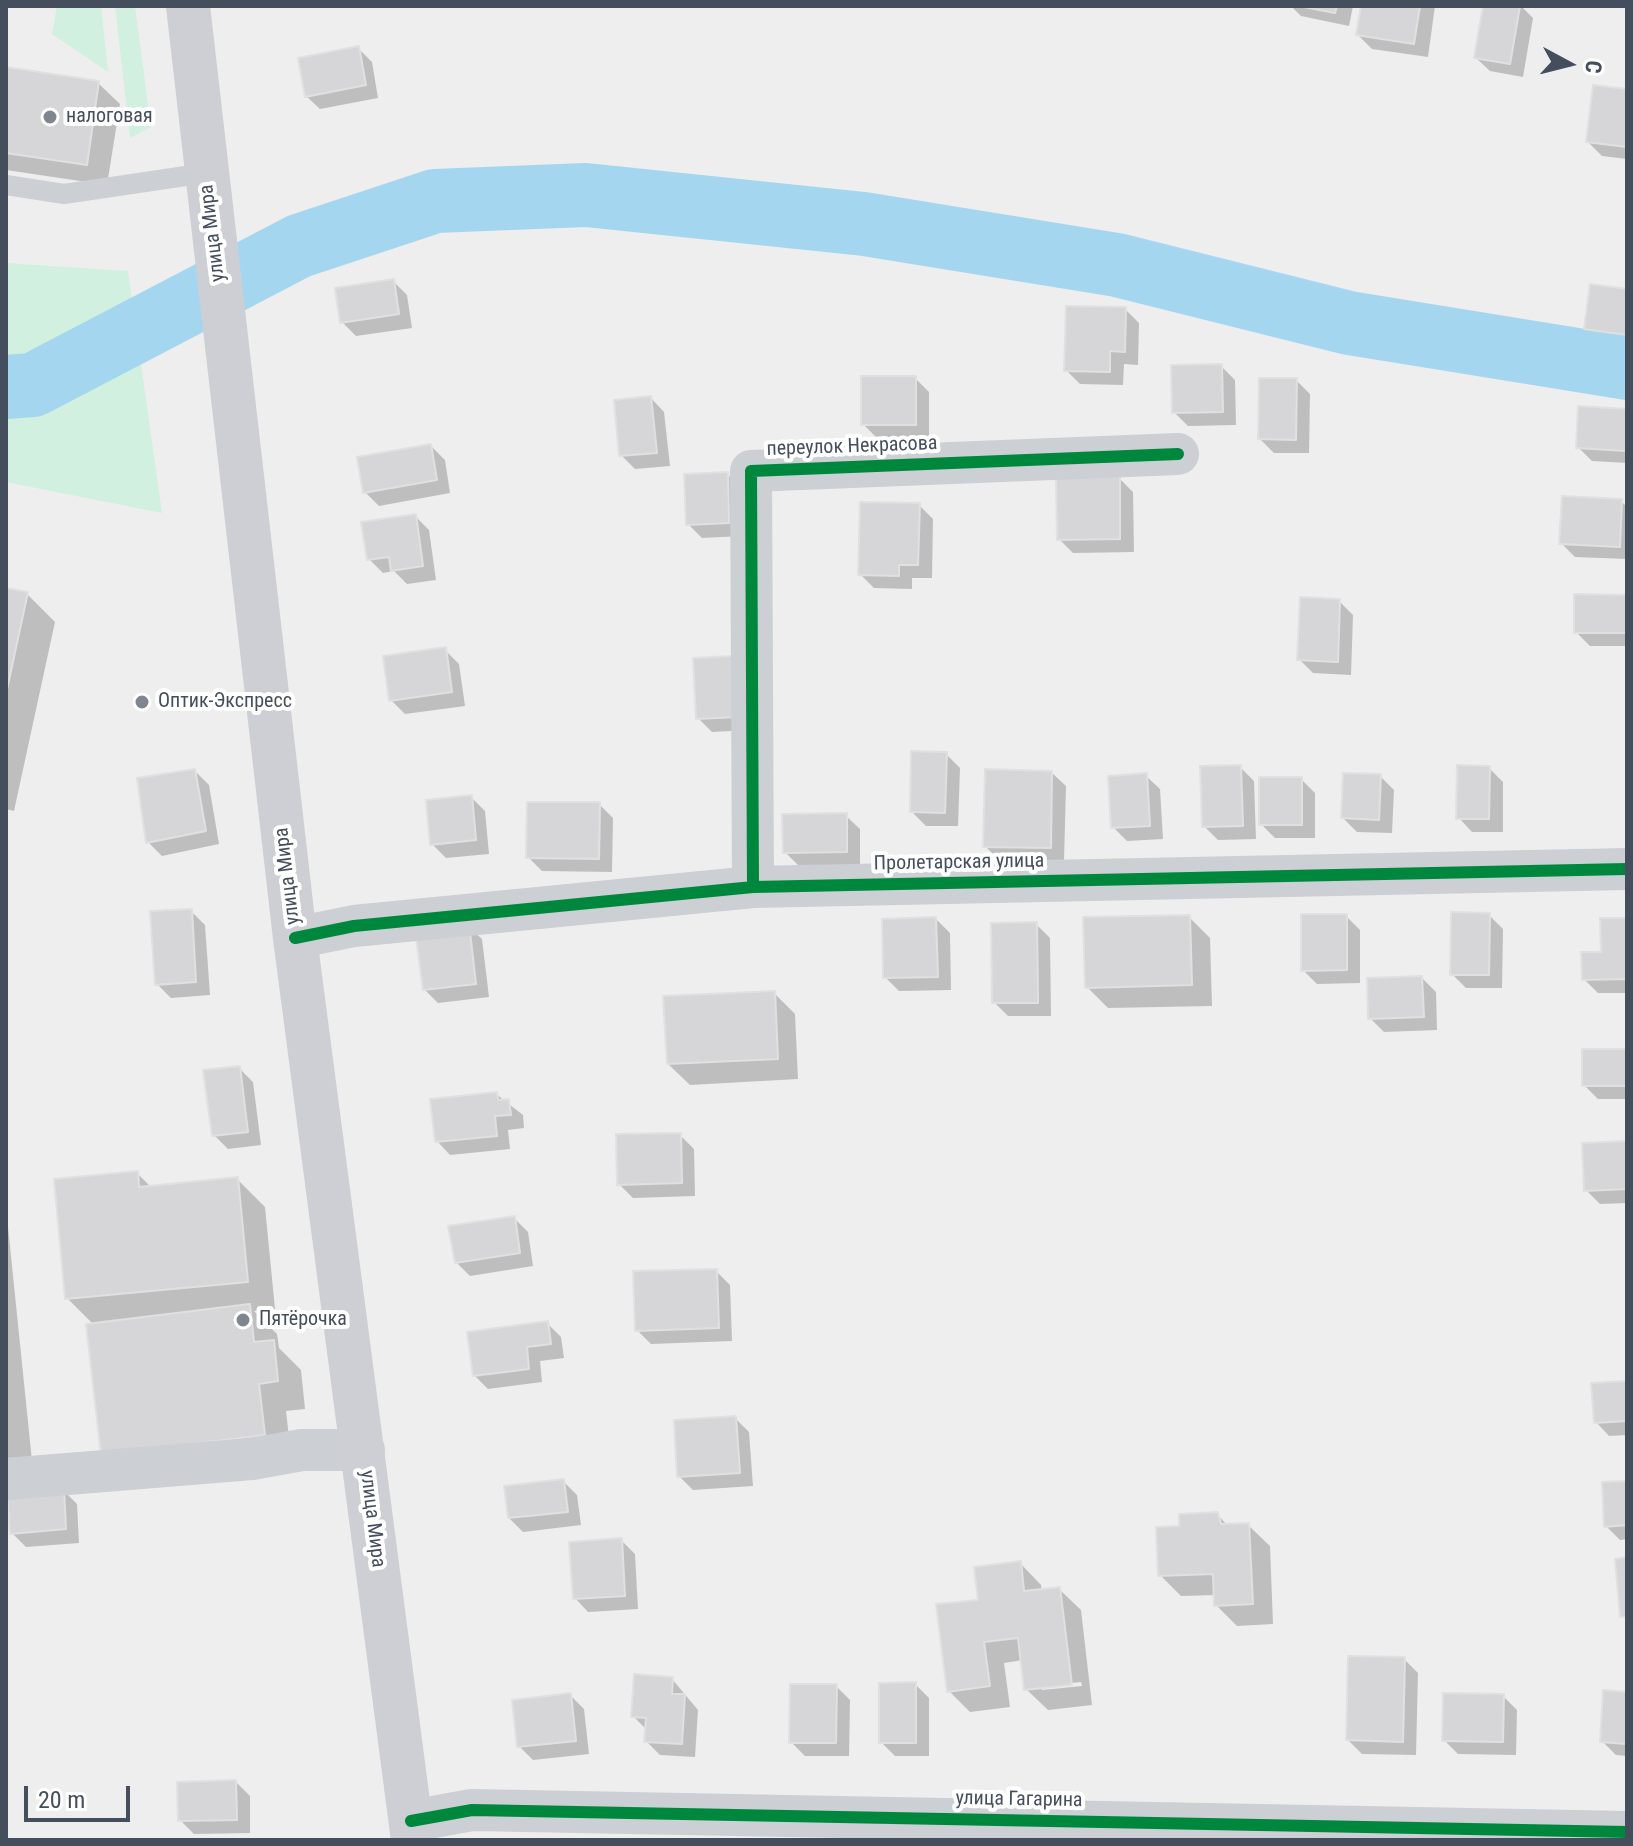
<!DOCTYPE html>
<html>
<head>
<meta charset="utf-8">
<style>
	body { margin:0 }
	#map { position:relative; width:1633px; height:1846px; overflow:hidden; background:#efeeee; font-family:"Roboto Condensed",sans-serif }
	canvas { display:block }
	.frame { position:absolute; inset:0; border:8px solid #454e5c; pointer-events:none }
	.north { position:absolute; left:1529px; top:24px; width:80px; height:80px; -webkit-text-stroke:6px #fff; paint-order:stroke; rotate:97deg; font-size:22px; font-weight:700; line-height:32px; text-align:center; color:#454e5c }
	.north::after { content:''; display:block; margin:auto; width:28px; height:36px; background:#454e5c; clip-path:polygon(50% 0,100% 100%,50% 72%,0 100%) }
	.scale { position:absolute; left:24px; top:1786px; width:106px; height:36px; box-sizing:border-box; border:4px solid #454e5c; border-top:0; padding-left:10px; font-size:24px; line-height:28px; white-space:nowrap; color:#454e5c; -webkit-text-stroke:6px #fff; paint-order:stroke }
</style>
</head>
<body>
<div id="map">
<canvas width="1633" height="1846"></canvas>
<div class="frame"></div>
<div class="north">С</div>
<div class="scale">20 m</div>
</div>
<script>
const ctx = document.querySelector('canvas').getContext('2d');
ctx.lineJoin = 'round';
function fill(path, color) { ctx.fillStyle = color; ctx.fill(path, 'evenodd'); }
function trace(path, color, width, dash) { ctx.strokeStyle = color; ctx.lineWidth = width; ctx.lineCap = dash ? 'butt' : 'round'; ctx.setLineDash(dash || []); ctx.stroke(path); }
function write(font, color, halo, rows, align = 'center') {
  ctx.font = font + ' "Roboto Condensed",sans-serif'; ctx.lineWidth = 8; ctx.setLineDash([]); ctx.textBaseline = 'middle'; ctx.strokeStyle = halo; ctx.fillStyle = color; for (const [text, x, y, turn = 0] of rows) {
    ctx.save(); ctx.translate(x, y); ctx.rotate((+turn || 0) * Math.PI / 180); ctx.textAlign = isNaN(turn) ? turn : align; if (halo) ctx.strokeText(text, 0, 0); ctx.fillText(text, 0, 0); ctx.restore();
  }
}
const green = new Path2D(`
	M57 6H101L108 72 52 34Z
	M115 6H135L151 127 130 138Z
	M6 263 128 271 162 513 6 482Z`);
const shadow = new Path2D(`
	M1291 6H1353L1349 26 1301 16Z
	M1363 6H1435L1428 57 1372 49 1358 35Z
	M1485 6H1521L1533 18 1523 77 1490 71 1476 58Z
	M358 48 372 62 378 98 320 109 306 96Z
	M6 69 98 83 120 104 107 185 6 170Z
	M1627 91V159L1602 156 1588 142Z
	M393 281 407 295 412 328 356 336 342 322Z
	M1627 291V346L1600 342 1586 328Z
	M1125 309 1139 323 1138 365 1124 364 1123 385 1080 384 1066 370Z
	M1221 366 1235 380 1236 425 1188 426 1174 412Z
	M915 378 929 392V438H877L863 424Z
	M1296 380 1310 394 1309 453H1274L1260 439Z
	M651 398 664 412 670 466 635 469 621 455Z
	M1627 411V463L1592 461 1578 447Z
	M431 446 445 460 450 493 379 506 365 492Z
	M727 474 741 488 743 536 702 538 688 524Z
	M1119 478 1133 492 1134 552 1073 553 1059 539Z
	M1621 501 1627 507V559L1575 557 1561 543Z
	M919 505 933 519 932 578H912V589L874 588 860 574Z
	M415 516 429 530 436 580 407 584 394 571 383 573 369 559Z
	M6 590 27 594 55 622 14 811 6 809Z
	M1627 597V646H1590L1576 632Z
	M1339 601 1353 615 1351 675 1313 673 1299 659Z
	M445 650 459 664 465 706 405 714 391 700Z
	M733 658 750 730 712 732 698 718Z
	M946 754 960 768 958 826H926L912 812Z
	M1240 767 1254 781 1256 839 1218 840 1204 826Z
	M1489 768 1503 782V832H1472L1459 818Z
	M195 771 209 785 219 844 162 856 148 842Z
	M1052 773 1066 786 1064 861 999 860 985 846Z
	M1146 776 1160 789 1163 839 1127 841 1113 827Z
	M1380 776 1394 790 1392 833 1357 832 1343 818Z
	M1301 779 1315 793V838H1275L1261 824Z
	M471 797 485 811 489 854 446 858 432 844Z
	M599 804 613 818 612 872 542 871 528 857Z
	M846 816 860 829V865L799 866 785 852Z
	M191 911 205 925 210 995 171 998 157 984Z
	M1489 915 1503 929 1502 988H1466L1452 974Z
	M1346 916 1360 930V983L1317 984 1303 970Z
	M1189 917 1210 938 1212 1006 1108 1008 1087 987Z
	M936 919 950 933 951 990 899 991 885 977Z
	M1627 920V993H1598L1584 979Z
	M1036 924 1050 938 1051 1016H1008L994 1002Z
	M468 926 482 939 489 997 438 1003 424 989Z
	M1422 978 1436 992 1437 1030 1384 1032 1370 1018Z
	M774 993 795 1014 798 1079 690 1085 668 1064Z
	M1627 1051V1099H1598L1584 1085Z
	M239 1068 253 1082 261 1145 228 1149 214 1135Z
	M496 1094 523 1115 524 1128 508 1130 510 1149 450 1155 437 1141Z
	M680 1135 694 1149 695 1196 633 1198 619 1184Z
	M1627 1143V1203L1600 1204 1586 1190Z
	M137 1173 152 1188 237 1179 265 1207 275 1309 254 1311 277 1334 279 1348 301 1370 305 1409 286 1411 292 1463 130 1482 94 1325 67 1298Z
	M6 1207 32 1461 6 1464Z
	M514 1218 528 1232 533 1266 470 1276 456 1262Z
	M716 1271 730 1285 732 1341 651 1344 637 1330Z
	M547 1323 561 1337 564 1358 540 1361 542 1382 488 1389 474 1375Z
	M1627 1383V1435L1609 1436 1596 1422Z
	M735 1418 749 1432 753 1486 693 1490 679 1476Z
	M564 1482 577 1495 581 1525 523 1532 509 1518Z
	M1627 1483V1539L1620 1540 1606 1526Z
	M63 1490 77 1504 79 1543 26 1547 12 1533Z
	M1217 1514 1228 1526 1248 1525 1270 1546 1273 1624 1237 1626 1216 1605V1595L1181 1596 1160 1575 1181 1528Z
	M621 1540 635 1554 638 1609 588 1612 575 1598Z
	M1020 1563 1041 1585 1042 1591 1059 1589 1081 1610 1092 1705 1048 1710 1026 1689 1023 1660 1004 1663 1010 1707 970 1712 949 1691 981 1602ZM1081 1682 1082 1686 1042 1690V1686Z
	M1404 1659 1418 1673 1416 1755 1362 1754 1348 1740Z
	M672 1679 698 1710 695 1757 660 1755 646 1741 647 1730 633 1716Z
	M915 1684 929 1698V1756H895L881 1742Z
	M836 1686 850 1700 849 1756H805L791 1742Z
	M1627 1694V1756L1616 1755 1602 1741Z
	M570 1695 584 1709 589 1754 533 1760 519 1746Z
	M1503 1696 1517 1710 1516 1755 1458 1754 1444 1740Z
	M236 1782 250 1796V1833L194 1834 180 1820Z`);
const river = new Path2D(`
	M6 387 33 385 299 246 435 201 586 195 864 224 1117 265 1349 323 1627 368`);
const building = new Path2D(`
	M1299 6H1337L1335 13Z
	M1361 6H1420L1414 44 1356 35Z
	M1483 6H1520L1510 64 1474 58Z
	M359 46 366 85 305 97 298 58Z
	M6 67 99 81 87 165 6 153Z
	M1593 85 1627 89V147L1586 142Z
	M394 279 399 314 340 323 335 288Z
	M1590 284 1627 289V335L1584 329Z
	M1066 306 1126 307 1125 352 1110 351V372L1064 371Z
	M1222 364 1223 412 1172 413 1171 365Z
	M861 376H916V425H861Z
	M1259 378H1297L1296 440 1258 439Z
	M651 396 657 453 619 456 614 400Z
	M1578 406 1627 409V451L1576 448Z
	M431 444 437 480 363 493 357 457Z
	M728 472 729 523 686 525 684 474Z
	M1120 476V539L1057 540 1056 477Z
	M1562 496 1622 499 1620 547 1559 544Z
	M860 502 920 503 918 565H899V576L858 575Z
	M416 514 423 566 391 571 389 557 367 560 361 522Z
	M6 588 28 592 6 694Z
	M1574 594 1627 595V633H1574Z
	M1300 597 1340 599 1338 662 1297 660Z
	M446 647 452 692 389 701 383 656Z
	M734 656 737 717 696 719 693 658Z
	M911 751 947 752 945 813 910 812Z
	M1241 765 1243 826 1202 827 1200 766Z
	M1457 765 1490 766 1489 819H1456Z
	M195 769 206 831 146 843 137 778Z
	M985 769 1052 771 1051 848 983 847Z
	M1147 773 1150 826 1111 828 1108 776Z
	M1343 773 1381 774 1379 820 1341 818Z
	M1259 777H1302V825H1259Z
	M472 795 476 840 430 845 426 800Z
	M527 802H600L599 859 526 858Z
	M847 813V852L783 853 782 814Z
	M192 909 196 982 155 985 150 911Z
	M1451 912 1490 913 1489 975H1450Z
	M1301 914H1347V970L1301 971Z
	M1190 915 1192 985 1085 988 1083 917Z
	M936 917 938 977 883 978 882 919Z
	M1600 918H1627V979L1582 980 1581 952H1601Z
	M1037 922 1038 1003H992L991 923Z
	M469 923 476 984 423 990 415 930Z
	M1422 976 1424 1017 1368 1019 1367 978Z
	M775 991 778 1059 667 1064 663 996Z
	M1582 1049H1627V1086H1582Z
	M240 1066 248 1132 212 1136 203 1070Z
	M497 1092 498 1100 509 1099 511 1115 495 1116 497 1136 435 1142 430 1099Z
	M681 1133 682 1183 617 1185 616 1134Z
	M1627 1141V1189L1584 1191 1582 1143Z
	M138 1171 139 1187 238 1177 248 1282 65 1299 54 1179Z
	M515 1216 520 1253 455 1263 448 1226Z
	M717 1269 719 1328 635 1331 633 1271Z
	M250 1304 254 1342 274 1340 278 1381 259 1384 265 1435 101 1455 86 1324Z
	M548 1321 551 1344 527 1347 529 1369 473 1376 467 1332Z
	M1627 1381V1421L1594 1423 1591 1383Z
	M736 1416 740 1473 677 1477 674 1420Z
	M564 1479 568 1512 508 1518 504 1486Z
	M1627 1481V1525L1604 1527 1602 1482Z
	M64 1488 66 1529 10 1534 7 1492Z
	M1218 1512 1221 1524 1249 1523 1253 1604 1214 1606 1213 1574 1158 1576 1156 1527 1179 1526V1514Z
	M622 1538 625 1596 573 1599 569 1542Z
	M1627 1557V1616L1620 1617 1615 1559Z
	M1021 1561 1024 1591 1060 1587 1072 1685 1024 1690 1018 1638 984 1642 990 1686 947 1692 936 1604 978 1600 974 1567Z
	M1348 1656 1405 1657 1403 1742 1346 1740Z
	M634 1674 673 1677 672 1694H685L682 1744 644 1742 646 1718 631 1717Z
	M916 1682V1743H879V1683Z
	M790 1684H837L836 1743H789Z
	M1603 1690 1627 1692V1744L1600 1742Z
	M571 1693 576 1741 517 1747 512 1700Z
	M1443 1693 1504 1694 1503 1742 1442 1741Z
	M236 1780 237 1820 178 1821 177 1782Z`);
const service = new Path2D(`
	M6 185 64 194 206 173`);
const minor = new Path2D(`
	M753 887 751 471 1178 454
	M295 938 354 926 753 887 1627 869
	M6 1479 252 1459 302 1450H364
	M411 1821 472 1810 1627 1832`);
const secondary = new Path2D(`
	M188 6 295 938 413 1840`);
const cycleway = new Path2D(`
	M753 887 751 471 1178 454
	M295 938 354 926 753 887 1627 869
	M411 1821 472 1810 1627 1832`);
const markers = [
	[50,117,8,"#80868f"],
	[142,702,8,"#80868f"],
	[243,1320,8,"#80868f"]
];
const poiNames = [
	["налоговая",66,117],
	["Оптик-Экспресс",158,702],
	["Пятёрочка",259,1320]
];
const streetNames = [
	["улица Мира",213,233,-97],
	["переулок Некрасова",852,447,-2],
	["Пролетарская улица",959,863,-1],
	["улица Мира",288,876,-97],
	["улица Мира",372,1519,83],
	["улица Гагарина",1019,1800,1]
];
fill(green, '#d1f0e0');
fill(shadow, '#0003');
trace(river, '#a4d7ef', 64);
fill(building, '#d6d6d9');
trace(building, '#e0e0e1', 2);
trace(service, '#cccfd3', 20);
trace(minor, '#cccfd3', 42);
trace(secondary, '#cdcfd4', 44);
trace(cycleway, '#00873e', 12);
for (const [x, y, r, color] of markers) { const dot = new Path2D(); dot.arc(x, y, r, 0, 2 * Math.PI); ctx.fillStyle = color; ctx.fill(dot); trace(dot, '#fff', 3); }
write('20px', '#454e5c', '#fff', poiNames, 'left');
write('20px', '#454e5c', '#fff', streetNames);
</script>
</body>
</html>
